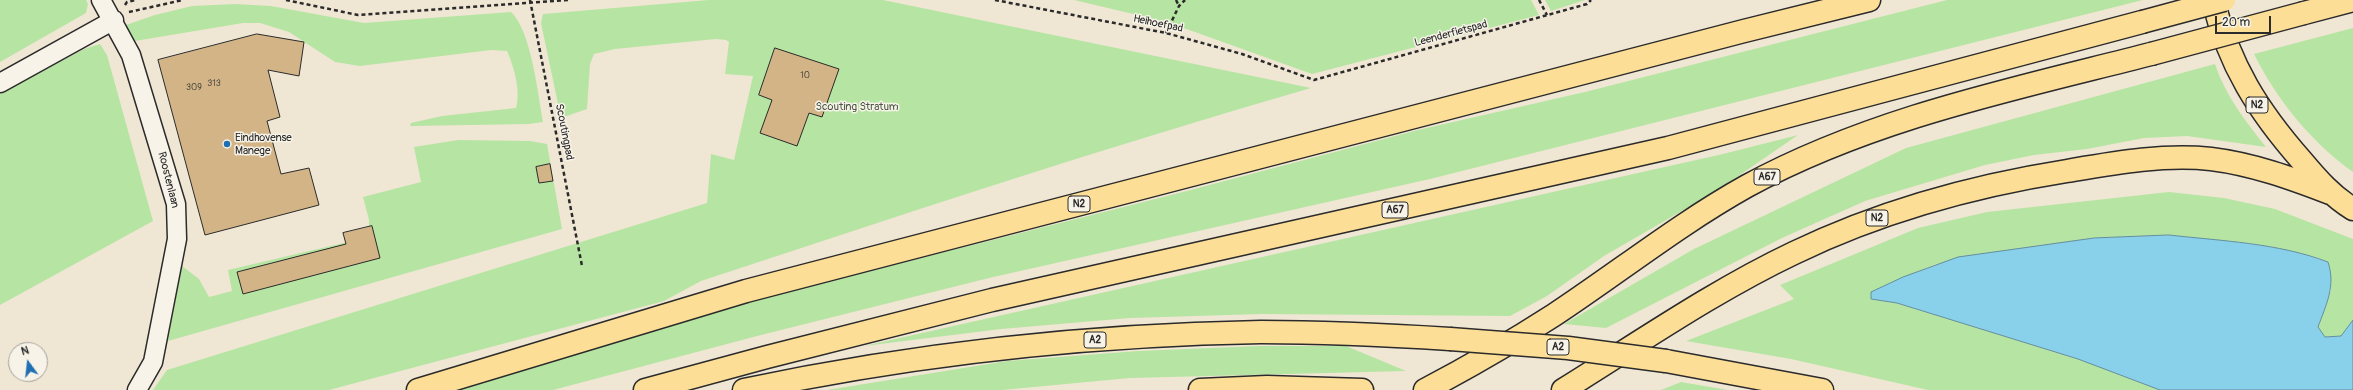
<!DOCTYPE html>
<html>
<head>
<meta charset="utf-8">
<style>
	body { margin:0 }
	#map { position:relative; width:2353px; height:390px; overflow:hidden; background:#f0e6d4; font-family:Pangolin,sans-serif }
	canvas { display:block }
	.north { position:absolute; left:8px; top:342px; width:40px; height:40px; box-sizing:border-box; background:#f7f3e8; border:1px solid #a5a39c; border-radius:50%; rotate:345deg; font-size:11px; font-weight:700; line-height:16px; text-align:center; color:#2b2b2b }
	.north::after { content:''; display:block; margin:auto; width:14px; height:18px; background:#1f6fb2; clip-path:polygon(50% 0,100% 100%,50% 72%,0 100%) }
	.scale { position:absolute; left:2215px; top:16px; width:56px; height:18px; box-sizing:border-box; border:2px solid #2b2b2b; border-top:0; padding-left:5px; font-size:12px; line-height:14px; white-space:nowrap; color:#2b2b2b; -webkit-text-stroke:3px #f7f3e8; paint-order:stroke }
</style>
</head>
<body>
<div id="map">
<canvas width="2353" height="390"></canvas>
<div class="north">N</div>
<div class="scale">20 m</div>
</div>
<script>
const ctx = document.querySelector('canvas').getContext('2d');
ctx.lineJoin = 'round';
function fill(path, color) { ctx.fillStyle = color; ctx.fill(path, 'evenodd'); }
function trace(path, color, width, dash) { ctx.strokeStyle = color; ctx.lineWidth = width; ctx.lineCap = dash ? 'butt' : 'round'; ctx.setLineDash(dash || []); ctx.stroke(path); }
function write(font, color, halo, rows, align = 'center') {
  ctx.font = font + ' Pangolin,sans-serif'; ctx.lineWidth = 3; ctx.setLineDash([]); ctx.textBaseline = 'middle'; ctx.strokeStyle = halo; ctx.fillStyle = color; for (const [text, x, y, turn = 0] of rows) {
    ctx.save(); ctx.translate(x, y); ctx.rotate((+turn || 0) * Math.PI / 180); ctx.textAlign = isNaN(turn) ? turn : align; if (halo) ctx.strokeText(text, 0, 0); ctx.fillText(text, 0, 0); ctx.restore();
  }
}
const green = new Path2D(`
	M0 0H86L88 4 86 13 0 62Z
	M709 0H883L1311 88C1106 147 904 214 701 281L664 301 329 390H153L167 370 707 203 711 154 734 160 753 76 725 74 729 42 726 40 716 39 615 49 594 54 590 64 587 109 561 118 541 23 543 14Z
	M1074 0H1531L1539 15 1312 74 1167 22Z
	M1545 0H1585L1551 11Z
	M1947 0H2143L1430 179 989 278 761 335 553 390H453L751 301 1183 192 1418 130 1585 92Z
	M235 4 271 6 364 23 511 12C531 30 538 94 543 122L529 124 410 126 411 123 442 116 516 108C521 91 514 67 507 51L491 50 360 66 335 62 289 32 260 23H243L129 42 126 25 155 15 192 6Z
	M2353 28V172C2311 142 2277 100 2254 54Z
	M100 44 107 55 153 221 0 305V94L84 49Z
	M2215 64C2225 95 2246 122 2266 147L2187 136 2144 138 2087 149 2034 155 1985 165 1865 201 1782 238 1606 328 1564 324 1694 249 1906 148Z
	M1798 135 1718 190 1604 256 1547 296 1510 316 1262 314 1130 318 1001 329 864 346 1723 154Z
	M458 140 530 141 547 144 562 229 168 341 182 266 199 279 209 297 232 291 228 270 369 237V220L363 197 421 182 414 147Z
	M2169 192 2224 198 2275 209 2353 239V320L2341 336 2325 337 2318 327 2331 290 2328 262 2315 257 2255 244 2169 235 2094 238 1934 265 1871 292V299L1897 303 2078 359 2160 390H1928L1791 359 1686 341 1794 299 1780 285 1918 228 1987 212Z
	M1259 346H1346L1406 371 1130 378 1002 390H827L1007 361 1138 351Z
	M1681 382 1728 390H1661Z`);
const water = new Path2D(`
	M2169 235C2222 241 2278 243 2328 262 2336 286 2326 305 2318 327L2325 337 2341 336 2353 320V390H2160L2078 359 1897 303 1871 299V292L1903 277 1958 257 2094 238Z`);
const building = new Path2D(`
	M257 34 304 42 299 76 268 70 280 117 267 121 281 174 309 168 319 205 205 235 158 60Z
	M775 48 839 69 822 117 809 113 797 146 760 133 772 100 759 95Z
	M550 164 553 181 539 183 536 167Z
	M372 226 380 258 243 294 237 272 346 244 343 233Z`);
const path = new Path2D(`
	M286 0 358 15 568 0
	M530 0 582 266
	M995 0 1166 33 1242 54 1314 80 1587 4 1591 0
	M1176 0 1179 6
	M1539 0 1547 15
	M125 5 127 2 136 0
	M129 12 183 0
	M1166 33 1179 6 1185 0`);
const minor = new Path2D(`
	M101 0 131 55 176 204 177 239 153 362 137 390
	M0 83 114 20`);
const highway = new Path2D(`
	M2213 0C2229 65 2258 111 2302 161 2318 180 2332 196 2353 209
	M2304 13 2353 0
	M1666 361 1822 390
	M418 390 746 291 1744 31 1869 0
	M645 390 767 357 992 300 1668 148 2142 22
	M744 390C914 354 1087 335 1261 332 1324 332 1387 335 1450 339
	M1200 390 1267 387 1362 390
	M1425 390C1469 367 1512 342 1554 315 1619 272 1679 224 1747 186 1872 118 2014 89 2151 54
	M1563 390C1639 343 1714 291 1794 253 1881 211 1972 186 2067 171 2114 163 2163 154 2211 159 2252 164 2291 178 2330 193`);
const highwayBridge = new Path2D(`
	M2142 22 2224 0
	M2151 54 2304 13
	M1450 339 1568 348 1666 361`);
const markers = [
	[227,144,4,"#1f6fb2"]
];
const numberNames = [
	["10",805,76],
	["313",214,84],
	["309",194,88]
];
const shields = [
	[2257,105,22],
	[1767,177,26],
	[1079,204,22],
	[1395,210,26],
	[1877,218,22],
	[1095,340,22],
	[1558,347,22]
];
const shieldNames = [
	["N2",2257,105],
	["A67",1767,177],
	["N2",1079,204],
	["A67",1395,210],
	["N2",1877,218],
	["A2",1095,340],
	["A2",1558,347]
];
const streetNames = [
	["Heihoefpad",1158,24,12],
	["Leenderfietspad",1451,34,-15],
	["Scoutingpad",564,132,79],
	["Roostenlaan",168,180,76]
];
const parkNames = [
	["Scouting Stratum",857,107]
];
const poiNames = [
	["Eindhovense",235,138],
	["Manege",235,151]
];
fill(green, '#b6e5a3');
fill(water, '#89d0ea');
trace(water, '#638e9e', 1);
fill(building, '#d2b486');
trace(building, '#2b2b2b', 1);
trace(minor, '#2b2b2b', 21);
trace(highway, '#2b2b2b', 25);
trace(path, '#2b2b2b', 2.5, [4, 3]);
trace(minor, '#f7f3e8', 18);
trace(highway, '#fdde96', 22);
trace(highwayBridge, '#2b2b2b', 25, []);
trace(highwayBridge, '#fdde96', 22);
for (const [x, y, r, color] of markers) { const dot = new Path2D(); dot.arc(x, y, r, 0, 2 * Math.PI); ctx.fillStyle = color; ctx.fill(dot); trace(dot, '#f7f3e8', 1.5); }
write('9px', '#554d42', null, numberNames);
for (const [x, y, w] of shields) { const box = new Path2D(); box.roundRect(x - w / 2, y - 8, w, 16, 3); ctx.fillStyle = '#f7f3e8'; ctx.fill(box); trace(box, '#2b2b2b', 1); }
write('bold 10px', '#2b2b2b', null, shieldNames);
write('11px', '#2b2b2b', '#f7f3e8', streetNames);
write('11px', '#4e5a49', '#f7f3e8', parkNames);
write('11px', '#2b2b2b', '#f7f3e8', poiNames, 'left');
</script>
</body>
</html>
